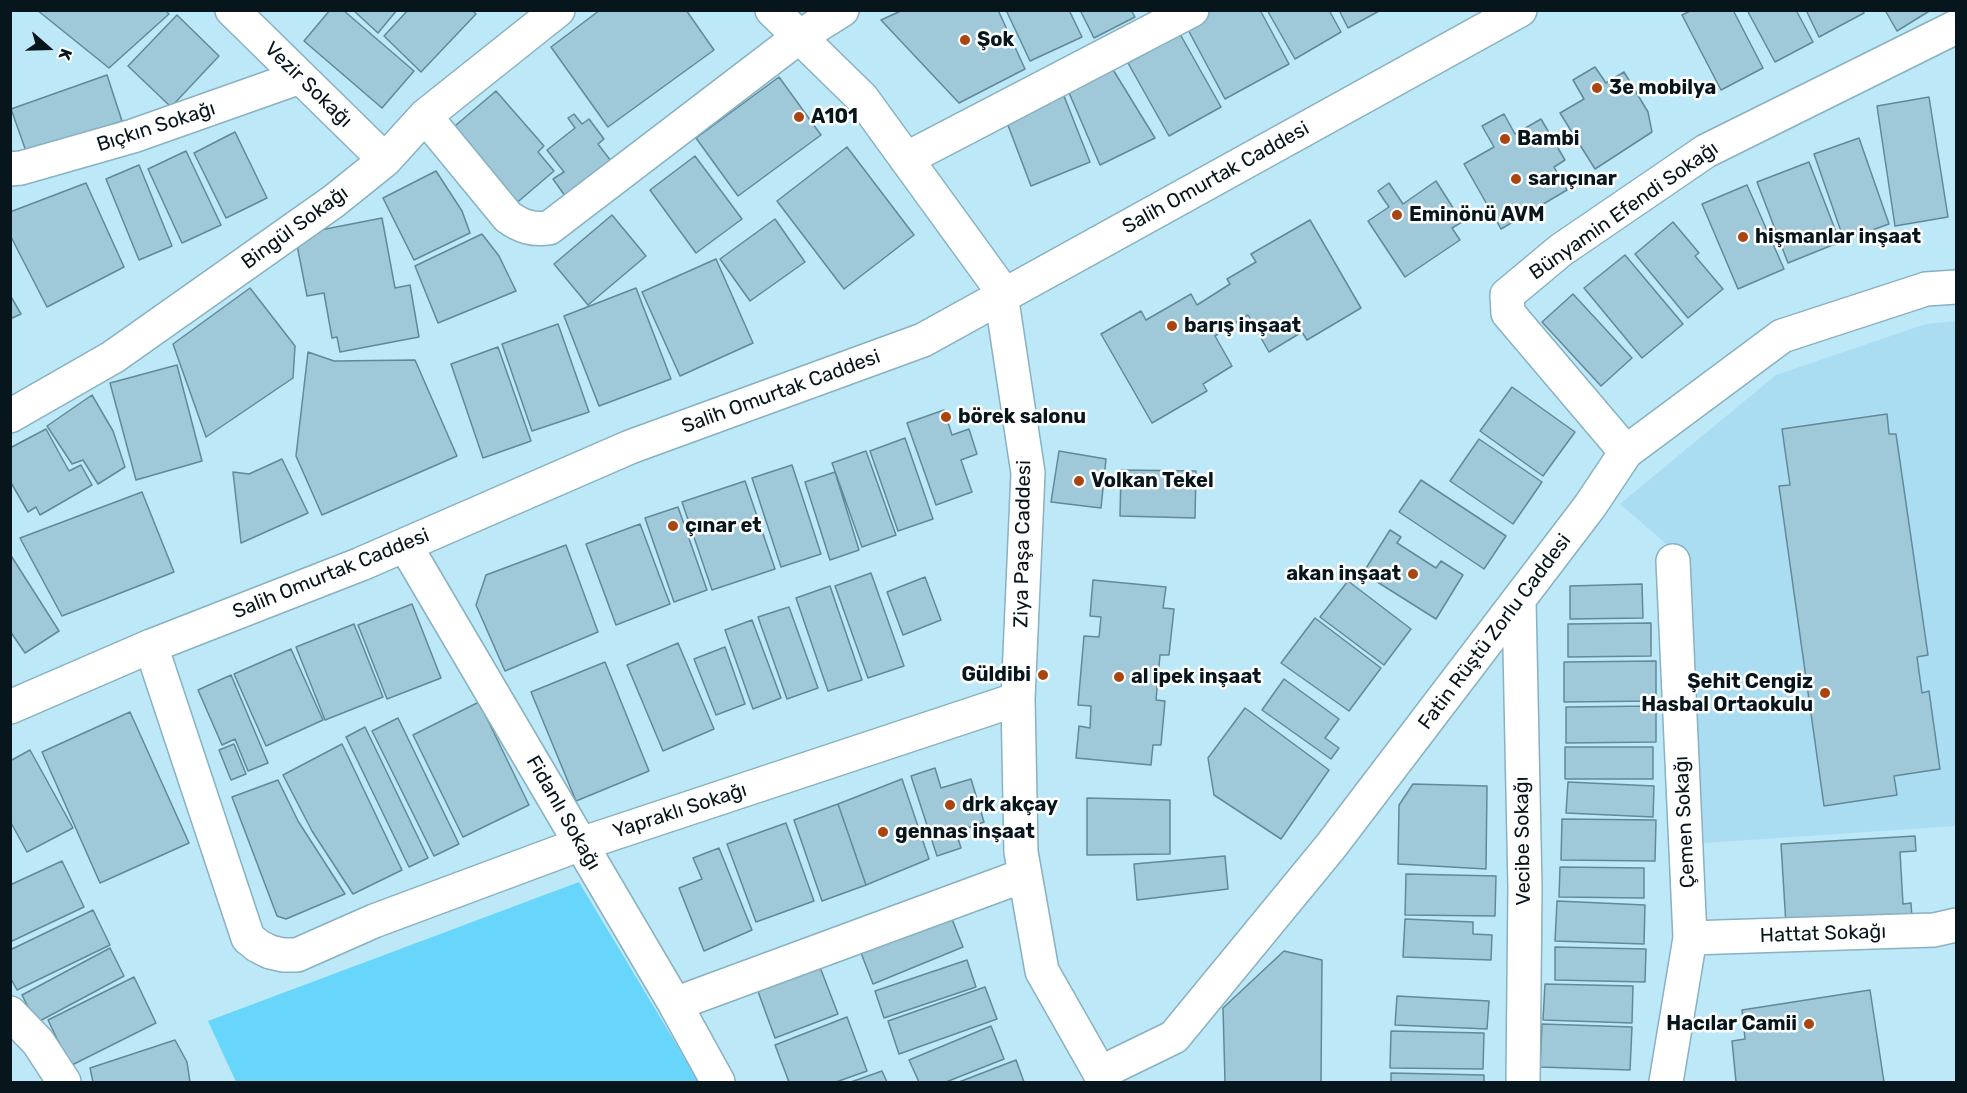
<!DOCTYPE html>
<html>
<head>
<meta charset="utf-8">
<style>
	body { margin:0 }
	#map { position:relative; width:1967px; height:1093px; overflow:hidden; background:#bde8f8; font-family:Rubik,sans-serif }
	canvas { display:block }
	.frame { position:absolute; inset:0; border:12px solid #07161c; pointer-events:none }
	.north { position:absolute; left:18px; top:18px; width:60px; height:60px; -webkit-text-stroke:4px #fff; paint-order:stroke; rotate:110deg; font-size:16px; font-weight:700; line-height:24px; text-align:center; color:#07161c }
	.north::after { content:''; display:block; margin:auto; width:21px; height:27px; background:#07161c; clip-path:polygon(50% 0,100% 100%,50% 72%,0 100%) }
</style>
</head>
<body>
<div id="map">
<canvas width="1967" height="1093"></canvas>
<div class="frame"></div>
<div class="north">K</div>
</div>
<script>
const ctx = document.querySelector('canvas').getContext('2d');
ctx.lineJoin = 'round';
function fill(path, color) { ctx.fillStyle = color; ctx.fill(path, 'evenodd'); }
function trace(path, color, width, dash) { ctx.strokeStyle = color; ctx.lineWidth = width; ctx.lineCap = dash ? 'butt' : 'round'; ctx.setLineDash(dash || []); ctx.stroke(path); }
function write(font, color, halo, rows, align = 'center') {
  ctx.font = font + ' Rubik,sans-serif'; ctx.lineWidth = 5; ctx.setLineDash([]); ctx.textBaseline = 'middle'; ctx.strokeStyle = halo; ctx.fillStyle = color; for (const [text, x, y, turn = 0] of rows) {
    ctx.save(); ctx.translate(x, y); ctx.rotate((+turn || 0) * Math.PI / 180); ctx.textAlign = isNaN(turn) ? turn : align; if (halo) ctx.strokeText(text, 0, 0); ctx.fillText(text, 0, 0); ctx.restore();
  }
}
const built = new Path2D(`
	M1956 321V826L1704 843 1686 561 1620 504 1776 375 1926 324Z`);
const green = new Path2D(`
	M579 882 699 1082H236L208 1021Z`);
const building = new Path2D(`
	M37 10H165L169 14 109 68Z
	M330 10H343L414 71 382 108 304 41Z
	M353 10H397L378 33Z
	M408 10H472L476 14 421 72 384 36Z
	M600 10H686L714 50 608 127 551 47Z
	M903 10H998L1025 69 959 103 881 20Z
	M1006 10H1069L1082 37 1030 61Z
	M1080 10H1131L1135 17 1094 38Z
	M1209 10H1260L1289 64 1225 99 1185 24Z
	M1267 10H1329L1341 32 1295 59Z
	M1339 10H1381L1348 28Z
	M1692 10H1733L1763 68 1721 90 1682 15Z
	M1747 10H1796L1813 42 1775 62Z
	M1806 10H1863L1864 13 1819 37Z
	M1885 10H1931L1897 31Z
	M177 15 219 56 171 107 128 66Z
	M1180 34 1221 107 1169 136 1128 63Z
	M1595 67 1606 83 1624 72 1648 112 1652 132 1595 169 1560 113 1584 99 1573 80Z
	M1112 68 1155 138 1100 165 1067 88Z
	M107 75 122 121 27 154 11 109Z
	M779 77 821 135 738 196 696 138Z
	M496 91 544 146 538 152 554 171 513 206 449 131Z
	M1064 96 1090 162 1031 186 1006 120Z
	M1929 97 1948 217 1895 226 1877 106Z
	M574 114 582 124 589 119 604 139 598 144 617 169 570 203 553 179 564 172 547 150 575 128 568 118Z
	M1504 114 1515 134 1541 119 1565 160 1554 167 1567 190 1501 229 1464 164 1494 147 1482 126Z
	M235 132 267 198 226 218 194 153Z
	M1859 138 1889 224 1844 240 1814 154Z
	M847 147 914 235 844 289 777 201Z
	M186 151 221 225 182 243 148 169Z
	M695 156 742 219 696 253 650 190Z
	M1809 162 1840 242 1788 263 1757 182Z
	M139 165 172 246 139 260 106 179Z
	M436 171 462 211 470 233 414 260 383 198Z
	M1436 181 1462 222 1452 228 1460 240 1405 277 1368 221 1389 207 1378 191 1389 183 1403 204Z
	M86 183 124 267 47 307 10 235V212Z
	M1747 185 1784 269 1738 289 1702 204Z
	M612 215 646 256 588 305 554 264Z
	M382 218 395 288 410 285 419 337 340 352 337 337 332 338 324 293 307 296 295 235Z
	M775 219 805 262 750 301 720 259Z
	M1310 220 1361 308 1307 340 1302 332 1269 352 1248 315 1215 336 1232 366 1203 384 1207 391 1152 423 1101 334 1141 311 1146 320 1191 294 1197 305 1230 284 1227 279 1256 262 1251 254Z
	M1673 222 1699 253 1695 256 1723 289 1688 318 1635 254Z
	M482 234 499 256 516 291 438 323 415 266Z
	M1625 255 1683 324 1642 358 1584 288Z
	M716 259 753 343 680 376 642 292Z
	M250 288 295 346 293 378 206 437 173 344Z
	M636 288 671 379 599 406 564 316Z
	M1573 294 1632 358 1601 386 1542 322Z
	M10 295 21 314 10 319Z
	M558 324 589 412 532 431 502 344Z
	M498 347 531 441 483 458 451 364Z
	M308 352 334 361 415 360 457 456 322 515 296 456Z
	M177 365 202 461 136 480 110 383Z
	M1512 387 1575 432 1543 476 1480 431Z
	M92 395 113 431 125 467 98 484 83 460 72 464 47 426Z
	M944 410 952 435 969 429 977 454 961 460 972 492 936 505 907 423Z
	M1887 414 1889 434H1896L1928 655 1917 657 1922 693 1929 691 1940 769 1894 776 1897 795 1824 806 1779 486 1790 485 1782 429Z
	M46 429 69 471 81 465 92 485 40 515 36 507 28 512 10 481V448Z
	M905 438 933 519 898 531 870 451Z
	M1479 439 1542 482 1513 524 1450 481Z
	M866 451 896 535 862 547 832 463Z
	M1059 451 1106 459 1101 508 1051 502Z
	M282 459 308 513 241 543 233 472 249 474Z
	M792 465 821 554 781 567 752 478Z
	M1121 470 1196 471 1195 518 1120 516Z
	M835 472 859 550 830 560 805 482Z
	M1421 480 1506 536 1484 569 1399 512Z
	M745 481 775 569 712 590 682 502Z
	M142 492 174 572 62 616 20 538Z
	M678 507 707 590 674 602 645 518Z
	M640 524 670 604 616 625 586 544Z
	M1390 530 1401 537 1397 543 1436 568 1441 561 1463 575 1436 619 1363 573Z
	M566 545 598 632 505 671 476 605 486 575Z
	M10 554 59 631 25 653 10 631Z
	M871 573 904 666 868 678 835 586Z
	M925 577 941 620 903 635 887 592Z
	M1093 580 1166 587 1163 608 1174 609 1169 655H1160L1156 700 1165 701 1161 745H1153L1151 765 1076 758 1079 726 1090 728 1091 706 1078 705 1084 636 1099 637 1101 617 1090 616Z
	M1348 581 1411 629 1384 665 1320 617Z
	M1642 584 1643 618 1570 619V586Z
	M830 586 862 680 828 691 796 598Z
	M412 604 441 678 387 699 358 625Z
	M789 607 818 688 787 699 758 617Z
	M1315 618 1381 668 1349 711 1281 663Z
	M752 620 781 698 753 709 725 630Z
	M1651 623V656L1568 657V624Z
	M354 624 383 697 325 720 296 647Z
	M678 643 714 729 663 751 627 665Z
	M725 647 745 704 716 715 694 659Z
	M291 649 323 720 266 746 234 674Z
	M1656 661V701L1564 702V662Z
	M605 662 649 771 576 801 531 692Z
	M231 675 268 763 248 771 235 739 222 745 198 690Z
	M1284 679 1339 719 1325 738 1339 748 1331 759 1262 710Z
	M479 702 529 805 463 837 413 735Z
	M1656 706V742L1566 743V707Z
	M1245 708 1329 770 1281 839 1214 795 1208 758Z
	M130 712 189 843 100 883 42 752Z
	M398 718 459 844 434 856 372 731Z
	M365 727 428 858 409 867 346 737Z
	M234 744 246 774 231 780 219 750Z
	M342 744 402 870 353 894 312 831 283 775Z
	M1565 747H1653V779H1565Z
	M30 750 73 828 27 852 10 821V761Z
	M935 768 941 788 971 779 984 822 956 832 961 848 937 856 911 776Z
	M902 779 929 859 866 885 838 804Z
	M278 780 298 821 345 894 286 919 277 916 232 797Z
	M1568 782 1654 786 1653 817 1566 813Z
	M1413 784 1487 786 1486 869 1398 864 1399 805Z
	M1087 798 1170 800V854L1087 855Z
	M838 804 866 885 822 901 794 820Z
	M1562 819 1656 820 1655 861 1561 860Z
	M786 823 814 901 756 922 727 844Z
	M1915 836 1916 851 1900 852 1903 904 1911 903 1912 918 1786 925 1781 844Z
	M719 848 752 930 704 951 679 888 702 879 693 858Z
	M1225 856 1228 889 1137 900 1134 864Z
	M62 861 84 907 10 942V885Z
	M1560 867 1644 868V898L1559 897Z
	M1406 874 1496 876 1495 916 1405 915Z
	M1557 901 1645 905 1644 944 1555 941Z
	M948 909 963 947 873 984 858 945Z
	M93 910 110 945 17 990 10 977V950Z
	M1405 919 1473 922V934L1492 935 1491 960 1403 957Z
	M1555 947 1646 949 1645 982 1555 980Z
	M110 948 124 976 36 1023 22 995Z
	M1284 951 1322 960 1321 1082H1225L1223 1008Z
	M967 960 976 987 884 1018 875 991Z
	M818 962 838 1014 775 1038 756 986Z
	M134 977 156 1023 70 1066 48 1020Z
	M1545 984 1633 986 1632 1023 1543 1020Z
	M985 987 997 1019 899 1054 888 1021Z
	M1870 990 1884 1082H1736L1732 1041 1745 1039 1742 1010Z
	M1397 996 1489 1001 1487 1029 1395 1025Z
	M847 1017 867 1071 836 1082H789L775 1045Z
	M1542 1024 1632 1027 1630 1070 1540 1067Z
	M991 1026 1004 1059 946 1082H919L909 1060Z
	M1391 1031 1484 1033 1483 1069 1390 1068Z
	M175 1040 187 1062 190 1082H93L90 1068Z
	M1016 1060 1024 1082H959Z
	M882 1071 887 1082H851Z
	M1391 1073 1484 1075V1082H1391Z`);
const street = new Path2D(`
	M232 10 385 160
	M772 10 862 98 1000 288 1028 473 1018 699 1021 852 1042 971 1105 1082
	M425 116 508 217C522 227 533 230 549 228L799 37 842 10
	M906 159 1192 10
	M10 169 21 168 133 136 300 77
	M10 416 113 357 334 201 385 160 425 116 558 10
	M1626 452 1508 313 1507 295 1561 250 1706 151 1956 27
	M405 545 675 1004 718 1082
	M1519 600 1525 888 1523 1082
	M151 646 248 938 258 946 270 952 283 955H297L374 921 581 844 1018 699
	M10 707 151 646 361 564 630 447 923 340 1520 10
	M1690 938 1934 930 1956 925
	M675 1004 1025 875
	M10 1013 38 1042 64 1082
	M1100 1073 1174 1037 1331 846 1590 506 1626 452 1782 336 1926 289 1956 287
	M1666 1082 1690 938 1673 561`);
const markers = [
	[965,40,6,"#a9450f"],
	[1597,88,6,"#a9450f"],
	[799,117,6,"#a9450f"],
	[1505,139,6,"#a9450f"],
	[1516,179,6,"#a9450f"],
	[1397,215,6,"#a9450f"],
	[1743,237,6,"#a9450f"],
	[1172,326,6,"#a9450f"],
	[946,417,6,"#a9450f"],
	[1079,481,6,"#a9450f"],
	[673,526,6,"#a9450f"],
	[1413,574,6,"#a9450f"],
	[1043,675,6,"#a9450f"],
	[1119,677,6,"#a9450f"],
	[1825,693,6,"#a9450f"],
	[950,805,6,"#a9450f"],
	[883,832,6,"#a9450f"],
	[1809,1024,6,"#a9450f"]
];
const poiNames = [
	["Şok",977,40],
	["3e mobilya",1609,88],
	["A101",811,117],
	["Bambi",1517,139],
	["sarıçınar",1528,179],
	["Eminönü AVM",1409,215],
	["hişmanlar inşaat",1755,237],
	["barış inşaat",1184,326],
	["börek salonu",958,417],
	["Volkan Tekel",1091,481],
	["çınar et",685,526],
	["akan inşaat",1401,574,"right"],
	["Güldibi",1031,675,"right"],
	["al ipek inşaat",1131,677],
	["Şehit Cengiz",1813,682,"right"],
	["Hasbal Ortaokulu",1813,705,"right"],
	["drk akçay",962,805],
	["gennas inşaat",895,832],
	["Hacılar Camii",1797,1024,"right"]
];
const streetNames = [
	["Vezir Sokağı",308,85,44],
	["Bıçkın Sokağı",156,127,-18],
	["Salih Omurtak Caddesi",1216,178,-29],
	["Bünyamin Efendi Sokağı",1624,211,-35],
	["Bingül Sokağı",295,228,-36],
	["Salih Omurtak Caddesi",781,392,-20],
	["Ziya Paşa Caddesi",1023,544,-89],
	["Salih Omurtak Caddesi",331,574,-22],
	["Fatin Rüştü Zorlu Caddesi",1495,632,-53],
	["Yapraklı Sokağı",680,811,-18],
	["Fidanlı Sokağı",563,813,60],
	["Çemen Sokağı",1685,822,-93],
	["Vecibe Sokağı",1523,841,-91],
	["Hattat Sokağı",1823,934,-2]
];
fill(built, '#aaddf1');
fill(green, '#68d6fb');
fill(building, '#9fc8d8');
trace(building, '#618998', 1.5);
trace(street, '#88b1c1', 36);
trace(street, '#fff', 33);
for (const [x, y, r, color] of markers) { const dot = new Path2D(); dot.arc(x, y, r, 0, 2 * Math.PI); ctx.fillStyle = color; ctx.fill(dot); trace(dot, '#fff', 2); }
write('bold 20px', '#07161c', '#fff', poiNames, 'left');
write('20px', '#07161c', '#fff', streetNames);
</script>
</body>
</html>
